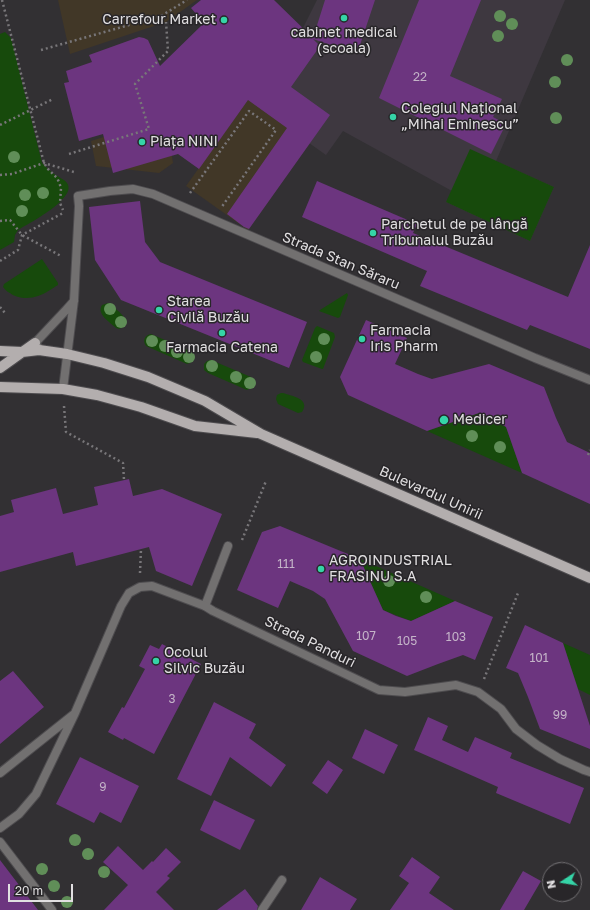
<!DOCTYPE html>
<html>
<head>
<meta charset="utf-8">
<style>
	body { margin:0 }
	#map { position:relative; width:590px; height:910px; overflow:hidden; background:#323033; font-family:"Golos Text",sans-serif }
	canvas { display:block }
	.north { position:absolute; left:542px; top:862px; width:40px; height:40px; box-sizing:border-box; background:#282629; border:1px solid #727073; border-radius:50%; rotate:258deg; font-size:11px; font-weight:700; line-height:16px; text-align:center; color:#e1dfe1 }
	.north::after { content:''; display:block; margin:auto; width:14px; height:18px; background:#35d4a7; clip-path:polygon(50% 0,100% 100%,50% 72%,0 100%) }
	.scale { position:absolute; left:8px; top:884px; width:65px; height:18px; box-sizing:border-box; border:2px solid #e1dfe1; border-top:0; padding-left:5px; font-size:12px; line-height:14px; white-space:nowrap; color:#e1dfe1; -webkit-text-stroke:3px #282629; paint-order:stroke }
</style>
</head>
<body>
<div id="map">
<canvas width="590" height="910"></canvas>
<div class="north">N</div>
<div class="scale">20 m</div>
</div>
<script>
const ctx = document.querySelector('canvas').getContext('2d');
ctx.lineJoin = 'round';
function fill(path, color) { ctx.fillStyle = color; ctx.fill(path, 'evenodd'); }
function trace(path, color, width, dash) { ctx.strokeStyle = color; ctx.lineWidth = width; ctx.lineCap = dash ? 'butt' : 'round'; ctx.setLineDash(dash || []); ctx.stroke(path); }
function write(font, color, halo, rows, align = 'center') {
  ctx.font = font + ' "Golos Text",sans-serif'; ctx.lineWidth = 3; ctx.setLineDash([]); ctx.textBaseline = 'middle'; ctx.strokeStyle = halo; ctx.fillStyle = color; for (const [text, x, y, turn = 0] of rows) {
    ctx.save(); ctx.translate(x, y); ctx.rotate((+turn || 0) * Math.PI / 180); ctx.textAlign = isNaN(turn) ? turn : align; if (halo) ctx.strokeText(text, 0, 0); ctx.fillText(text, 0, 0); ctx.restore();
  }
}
const commercial = new Path2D(`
	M58 0H197L166 22 70 54Z
	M249 98 309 144 248 230 186 186Z
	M142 125 168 129 173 163 159 173 96 166 91 141Z`);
const built = new Path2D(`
	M317 0H565L496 161 554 187 530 241 446 202 452 191 343 131 326 155 254 104 291 52Z`);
const green = new Path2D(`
	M5 32 11 38 42 163C46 167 50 171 54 174 58 177 64 179 67 183 78 198 28 224 18 230L15 235 14 242 0 250V34Z
	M470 149 554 187 530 241 446 202Z
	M42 259 58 283V285C51 289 45 294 38 296 30 299 17 299 10 293 7 292 5 289 3 287L4 284Z
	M347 293 348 295 340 317 338 318 319 311 320 310Z
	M108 303 110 304C116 310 131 318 123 327L119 329 116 328C110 322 96 314 102 305Z
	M317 326 334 333 335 337 323 369H322L303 362 302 360 315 328Z
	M151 334 190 351C195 356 194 363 187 364L146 346C142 340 145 335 151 334Z
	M211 360 251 377 253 382V386L249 389 247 390 208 373 204 370V364L207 361Z
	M281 393H283C292 396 311 399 302 412L298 413 278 404 276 399 277 395Z
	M479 413 506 427 522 473 427 431Z
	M360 559 455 601 411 621 383 610Z
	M563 643 590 655V695L578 689Z`);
const building = new Path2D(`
	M201 0H274L313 38 325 0H375L359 48 348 44 346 50 313 39 320 46 291 87 330 115 249 229 244 227 227 214 287 128 248 100 199 169 178 154 113 173 103 134 79 141 64 83 69 82 66 71 92 62 89 55 139 37 144 38 148 40 160 66 204 23 191 8Z
	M419 0H481L450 76 502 99 493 117 506 124 491 154 379 98Z
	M317 181 417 224 413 233 568 297 590 245V349L530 325 527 330 420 286 427 271 302 217Z
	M140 201 145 242 160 262 307 322 289 368 121 300 95 260 89 207Z
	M366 320 407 338 395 364 418 374 432 379 489 364 544 387 556 418 567 442 590 453V504L522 473 506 427 493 419 479 413 427 431 348 395 340 377Z
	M129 479 133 496 162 489 222 514 192 586 156 571 149 547 76 566 73 552 0 572V516L14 512 11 500 56 488 63 514 98 505 94 487Z
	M280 526 360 559 383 610 396 616 411 621 455 601 493 617 475 660 463 655 438 664 407 676 353 651 325 599 313 591 290 581 278 608 237 590 262 532Z
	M525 625 563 643 590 726V749L540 729 528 697 518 673 506 668Z
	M162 644 201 664 154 754 124 738 123 740 108 732 122 707 124 708 145 669 139 666 150 645 159 649Z
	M13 671 44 707 0 744V681Z
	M214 702 256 724 249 738 286 765 271 787 230 757 211 796 177 779Z
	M428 717 448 726 442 740 468 752 475 737 512 753 510 758 584 788 570 824 496 793 498 787 414 750Z
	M365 729 398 745 384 774 352 758Z
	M80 757 139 786 121 823 100 812 94 823 56 804Z
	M328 760 343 770 327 794 312 783Z
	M214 800 255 820 240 850 200 830Z
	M118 846 143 870 152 861 153 862 166 848 181 862 167 876 170 878 156 892 174 910H104L128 885 103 862Z
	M412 857 440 877 429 893 454 910H390L409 883 399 876Z
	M0 860 38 910H0Z
	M523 871 541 881 524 910H500Z
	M320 877 357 899 350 910H301Z
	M245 889 258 906 257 910H217Z`);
const path = new Path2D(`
	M2 0 44 163 48 169 57 178 59 182 61 188 60 203 63 210
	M41 50 161 16 187 0
	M0 125 53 99
	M69 154 149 129 135 84 168 51 166 22
	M0 175 12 174 44 163 74 172
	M190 193 249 111 276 130 221 208
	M0 221 10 220 22 235 61 256
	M0 261 18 250 22 235 63 213
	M0 307 5 313
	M64 406 66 432 123 463 124 480
	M588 455 590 450
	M242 540 266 481
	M140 573 141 549
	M484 679 518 593`);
const service = new Path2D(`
	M205 606 228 546`);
const minor = new Path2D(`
	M38 347 35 343 66 310 74 301
	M63 389 74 300 79 206 78 196 110 191 133 189 153 194 535 358 590 380
	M0 773 73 715
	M0 828 19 814 36 794 75 713 121 606 129 593 140 587 152 586 205 606 213 611 379 690 405 692 456 685 478 692 501 709 516 729 537 745 560 759 584 770 590 772
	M0 842 52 910
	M262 910 282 880`);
const primary = new Path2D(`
	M0 351 22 352 39 350 67 354 104 363 148 377 205 401 261 434 590 578
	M0 368 35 343
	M0 387 63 389 97 395 141 407 195 426 257 433`);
const trees = [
	[500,16],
	[512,24],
	[498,36],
	[567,60],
	[555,82],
	[556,118],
	[14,157],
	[43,193],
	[25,195],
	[22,211],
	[110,309],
	[121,322],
	[324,339],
	[152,341],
	[165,346],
	[177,352],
	[189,357],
	[316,357],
	[212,366],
	[236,377],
	[250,383],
	[472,436],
	[500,447],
	[389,581],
	[426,597],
	[75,840],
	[88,854],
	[42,869],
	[104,872],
	[54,886],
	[67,902]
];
const markers = [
	[344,18,4,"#35d4a7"],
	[224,20,4,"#35d4a7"],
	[393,117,4,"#35d4a7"],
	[142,142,4,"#35d4a7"],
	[373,233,4,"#35d4a7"],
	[159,310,4,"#35d4a7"],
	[222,333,4,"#35d4a7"],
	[362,339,4,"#35d4a7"],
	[444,420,5,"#35d4a7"],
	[321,569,4,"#35d4a7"],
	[156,661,4,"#35d4a7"]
];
const numberNames = [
	["22",420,77],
	["111",286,564],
	["107",366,636],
	["103",456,637],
	["105",407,641],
	["101",539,658],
	["3",172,699],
	["99",560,715],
	["9",103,787]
];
const poiNames = [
	["Carrefour Market",216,20,"right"],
	["cabinet medical",344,33,"center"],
	["(scoala)",344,49,"center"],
	["Colegiul Național",401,109],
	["„Mihai Eminescu”",401,125],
	["Piața NINI",150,142],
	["Parchetul de pe lângă",381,225],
	["Tribunalul Buzău",381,241],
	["Starea",167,302],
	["Civilă Buzău",167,318],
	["Farmacia",370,331],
	["Iris Pharm",370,347],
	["Farmacia Catena",222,348,"center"],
	["Medicer",453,420],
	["AGROINDUSTRIAL",329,561],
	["FRASINU S.A",329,577],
	["Ocolul",164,653],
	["Silvic Buzău",164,669]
];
const streetNames = [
	["Strada Stan Săraru",341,261,23],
	["Bulevardul Unirii",431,493,24],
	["Strada Panduri",310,642,26]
];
fill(commercial, '#413727');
fill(built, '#3e3840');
fill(green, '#174a0c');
fill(building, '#6c357f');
trace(service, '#4e4c4f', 10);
trace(minor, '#4e4c4f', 10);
trace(primary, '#4e4c4f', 12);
trace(path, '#787679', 2.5, [2, 3]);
trace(service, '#727070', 8);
trace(minor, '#727070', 8);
trace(primary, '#b3aeae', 10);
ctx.fillStyle = '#608e58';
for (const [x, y] of trees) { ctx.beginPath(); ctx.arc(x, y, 6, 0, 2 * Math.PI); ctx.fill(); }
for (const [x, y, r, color] of markers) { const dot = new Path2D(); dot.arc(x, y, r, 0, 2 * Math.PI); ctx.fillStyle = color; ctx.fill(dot); trace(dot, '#282629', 1.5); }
write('12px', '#c4b4c8', null, numberNames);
write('14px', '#e1dfe1', '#282629', poiNames, 'left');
write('14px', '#e1dfe1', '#282629', streetNames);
</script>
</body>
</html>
